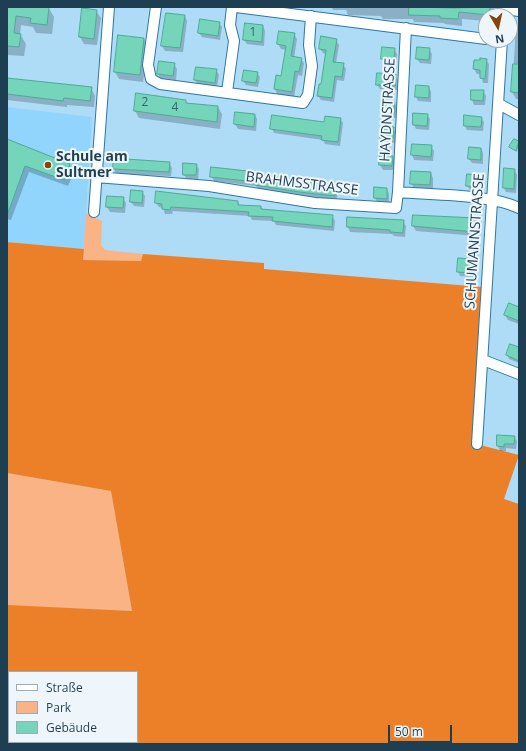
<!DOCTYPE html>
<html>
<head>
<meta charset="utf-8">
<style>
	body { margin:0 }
	#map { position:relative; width:526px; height:751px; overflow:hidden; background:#aedbf6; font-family:"Open Sans",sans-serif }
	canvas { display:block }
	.frame { position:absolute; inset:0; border:8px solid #1e3f51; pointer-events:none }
	.legend { position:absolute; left:8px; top:671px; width:130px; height:72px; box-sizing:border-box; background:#eff6fb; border:1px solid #9badb7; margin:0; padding:5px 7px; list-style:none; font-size:12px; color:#1e3f51 }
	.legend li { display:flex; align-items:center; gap:8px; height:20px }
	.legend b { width:20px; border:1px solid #9badb7 }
	.north { position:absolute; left:478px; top:8px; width:40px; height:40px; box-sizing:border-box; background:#eff6fb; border:1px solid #9badb7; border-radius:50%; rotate:171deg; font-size:11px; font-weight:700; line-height:16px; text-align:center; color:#1e3f51 }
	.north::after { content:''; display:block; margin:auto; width:14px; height:18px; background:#84440c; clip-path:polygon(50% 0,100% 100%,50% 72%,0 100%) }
	.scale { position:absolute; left:388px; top:725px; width:64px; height:18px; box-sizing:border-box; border:2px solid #1e3f51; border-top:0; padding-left:5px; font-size:12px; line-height:14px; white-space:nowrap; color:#1e3f51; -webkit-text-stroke:3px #eff6fb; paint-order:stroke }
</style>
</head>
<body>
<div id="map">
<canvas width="526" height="751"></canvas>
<div class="frame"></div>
<ul class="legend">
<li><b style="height:5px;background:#fff"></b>Straße</li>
<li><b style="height:11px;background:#fab385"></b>Park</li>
<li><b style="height:11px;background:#75d5bb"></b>Gebäude</li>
</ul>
<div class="north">N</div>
<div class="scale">50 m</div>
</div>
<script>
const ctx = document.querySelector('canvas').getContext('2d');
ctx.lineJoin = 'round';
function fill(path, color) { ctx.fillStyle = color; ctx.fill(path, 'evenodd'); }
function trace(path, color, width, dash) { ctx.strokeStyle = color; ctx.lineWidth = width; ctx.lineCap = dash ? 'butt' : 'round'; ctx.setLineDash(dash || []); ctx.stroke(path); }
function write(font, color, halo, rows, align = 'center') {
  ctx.font = font + ' "Open Sans",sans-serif'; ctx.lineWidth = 4; ctx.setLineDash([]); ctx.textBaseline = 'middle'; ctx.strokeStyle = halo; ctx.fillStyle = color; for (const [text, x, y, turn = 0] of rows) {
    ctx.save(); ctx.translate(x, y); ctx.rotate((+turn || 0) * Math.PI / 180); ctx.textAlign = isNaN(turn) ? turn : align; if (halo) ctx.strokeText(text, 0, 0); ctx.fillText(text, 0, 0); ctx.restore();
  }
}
const built = new Path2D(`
	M7 107 92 117 84 249 7 242Z`);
const green = new Path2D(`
	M86 213 102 221 101 245 105 250 143 254 141 261 83 260Z
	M7 473 111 491 132 611 7 606Z`);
const forest = new Path2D(`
	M7 242 84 249 83 260 141 261 143 254 264 263V269L482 287 480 445 519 455 504 499 519 504V744H26L24 742H137V672H9V727L7 725V605L132 611 111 491 7 473Z`);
const shadow = new Path2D(`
	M7 7H48L54 17 52 34 36 33 33 27 21 25 20 34 26 44 24 56 7 55Z
	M326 7H494L493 16H486V21L462 19V26L445 24 444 23 414 22 413 19H383L381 16 348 15 346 10H333L332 8Z
	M96 11 101 18 97 45 84 44 80 37Z
	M185 16 187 21 183 52 165 51 162 46 163 37Z
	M219 23 222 27 220 40 202 37 199 33Z
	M263 26 265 31 264 46 247 44 244 40Z
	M516 26H519V99H516L512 92Z
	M294 34 297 39 294 58 301 59 304 63 302 76 298 75 294 97 277 94 275 89 277 76 282 77 286 50 281 49 278 44Z
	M144 39 148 46 143 82 119 79 115 72Z
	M336 40 339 45 336 63 343 64 346 69 344 81 337 80 334 102 321 100 318 96 322 85 326 54 323 53 320 49Z
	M394 49 397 54 396 64 385 63 382 58Z
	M429 49 432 54 431 64 420 63 417 59Z
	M486 60 489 64 488 83H483L481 74H477L474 69 475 61Z
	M174 64 177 69 176 80 161 79 158 74Z
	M216 70 219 75 217 87 198 85 195 80Z
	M257 73 260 77 258 87 246 85 243 81Z
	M395 75 398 80 397 90 380 89 377 85Z
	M7 79 91 88 95 96 94 107 67 105V107L7 100Z
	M429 87 431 92V102L418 101 416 97Z
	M472 91H483L486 96 485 105H474L472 100Z
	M186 101 187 104 218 107 222 114 220 129 139 118 135 111Z
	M394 103 397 107 396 118H386L383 113Z
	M236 113 255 115 257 119 256 131 238 129 235 124Z
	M427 115 430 119 429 130 416 129 414 125Z
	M481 118 484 122 483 131 467 130 465 126Z
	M340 119 343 123 340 146 325 144 323 140 274 133 272 129 325 123Z
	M393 128 396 133 395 143 384 142 381 137Z
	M7 140 70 165 74 172 68 186 29 172 11 220 7 219Z
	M515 140 519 143 517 152 510 147Z
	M431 146 434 151 433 161 414 160 412 155Z
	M481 148 483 153V164L472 163 469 159Z
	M115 154 126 155 129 160 169 163 172 168 171 176 116 174 114 169Z
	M381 156H392L395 161 394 170H383L380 165Z
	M196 165 199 169 198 180 187 179 184 175Z
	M514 170 517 175 516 193 506 192 504 188Z
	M248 172 249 174 313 184 335 185 337 190V200L302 197 259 190 256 186 214 181 212 177Z
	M431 173 433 178V189L414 188 411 183Z
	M480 176 483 181 481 192 470 190 467 186Z
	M387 189 389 194V203L377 202 375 198Z
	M142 192 145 196 144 207 134 206 131 202Z
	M108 197 123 198 126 203 125 213 110 212 107 207Z
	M238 202 240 206 261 207 263 210 332 216 335 221 334 231 276 225 274 221 252 220 250 216 173 211 172 214H165L163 208 159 207 156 203Z
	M348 218 403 221 406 226 405 237 394 236 392 234 350 232 348 227Z
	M475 219 478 224 477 236 416 231 413 226Z
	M474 260 476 265 475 277 460 276 458 271Z
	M519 308V324L508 320 505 315Z
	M519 348V363L509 359 507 354Z
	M514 437 517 441 516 449 506 448V451H500L498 446Z`);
const building = new Path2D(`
	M7 7H49L47 25 30 23 31 18 16 16 14 33 21 34 19 47 7 46Z
	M409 7 455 8 490 7 489 15 459 12 458 19 440 18V16L409 15Z
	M82 8 97 10 94 39 79 37Z
	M166 13 185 15 180 48 161 46Z
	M200 19 220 22 218 36 198 33Z
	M245 23 263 25 262 42 243 40Z
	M279 31 295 33 291 56 302 58 299 72 295 71 292 92 274 89 276 75 281 76 286 46 277 44Z
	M118 35 144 38 140 75 114 72Z
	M321 36 337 39 333 62 344 63 342 77 335 76 332 98 317 96 319 84H321L326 50 319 49Z
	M382 47 395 48 394 60 381 59Z
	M417 47 430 48 429 60 416 59Z
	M480 58 487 59 485 79 480 78V70L473 69 474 60H480Z
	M159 61 175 63 173 76 157 74Z
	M513 64H519V93L511 92Z
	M196 67 217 69 215 83 194 80Z
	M244 70 258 72 256 83 242 81Z
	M377 73 396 74 395 86 376 85Z
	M7 78 92 87 90 101 64 98 63 101 7 94Z
	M416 85 429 86V98L415 97Z
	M471 90H484L483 101 471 100Z
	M136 93 186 100V103L218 106 217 122 134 111Z
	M382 102H395L394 114 382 113Z
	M235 112 255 114 254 127 234 124Z
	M413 113 428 114 427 126 413 125Z
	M272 115 324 122 325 116 341 118 338 142 321 140 322 136 270 129Z
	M464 115 482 117 481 127 464 126Z
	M381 126 394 127 393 138H380Z
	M7 139 70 164 64 180 25 166 8 213Z
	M514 139 519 141 516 151 509 147Z
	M412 144 432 145 431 157 411 155Z
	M469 147 481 148V160L468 159Z
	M114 153 127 154 126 159 170 162 169 172 113 169Z
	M380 155 393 156 392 166 379 165Z
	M183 163 197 164 196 175H183Z
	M211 167 248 171V173L312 182V183L335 184V196L299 192 255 185 256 182 210 177Z
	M504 168 515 169 514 189 503 188Z
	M411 171 431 172 430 185 410 184Z
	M467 174 481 175 479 187 466 186Z
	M374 187 387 188V199L374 198Z
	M131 190 143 191 142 203 130 202Z
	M156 191 238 201V205L261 206V209L333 215 332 227 272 221 273 217 248 216 249 212 171 207 170 210 162 209V204L155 203Z
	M107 196 124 197 123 208 106 207Z
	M413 215 476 218 475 232 412 226Z
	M347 217 404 220 403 233 390 232V230L347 227Z
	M458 258 474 259 473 273 457 272Z
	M509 303 519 307V321L504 315Z
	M510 344 519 347V361L506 355Z
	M497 435 515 436 514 444H504V447L497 446Z`);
const minor = new Path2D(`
	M156 7 148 65 151 79 160 84 303 103 308 95 312 66 309 45 311 16
	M236 7 486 39
	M504 9 519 11
	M227 92 234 41 230 25 232 7
	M499 104 519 115
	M96 177 209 186 315 203 396 208 398 192C432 195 490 194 519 208
	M398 192 406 28
	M94 212 109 7
	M483 360 519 374
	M477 444 502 40
	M7 733 9 735
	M15 742 17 744`);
const markers = [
	[48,165,4,"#84440c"]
];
const numberNames = [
	["1",253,33],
	["2",145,103],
	["4",175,108]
];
const streetNames = [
	["HAYDNSTRASSE",388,110,-87],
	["BRAHMSSTRASSE",302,184,7],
	["SCHUMANNSTRASSE",475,241,-86]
];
const poiNames = [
	["Schule am",56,157],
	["Sultmer",56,173]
];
fill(built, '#92d5fc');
fill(green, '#fab385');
fill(forest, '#eb8028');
fill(shadow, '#0003');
fill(building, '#75d5bb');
trace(building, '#4aac93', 1);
trace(minor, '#297aa3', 12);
trace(minor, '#fff', 10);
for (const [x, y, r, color] of markers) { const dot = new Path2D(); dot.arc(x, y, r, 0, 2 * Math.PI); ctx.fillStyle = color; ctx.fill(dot); trace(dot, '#eff6fb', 1.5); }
write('12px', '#34646c', null, numberNames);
write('14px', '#1e3f51', '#eff6fb', streetNames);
write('bold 14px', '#1e3f51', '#eff6fb', poiNames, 'left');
</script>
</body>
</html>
